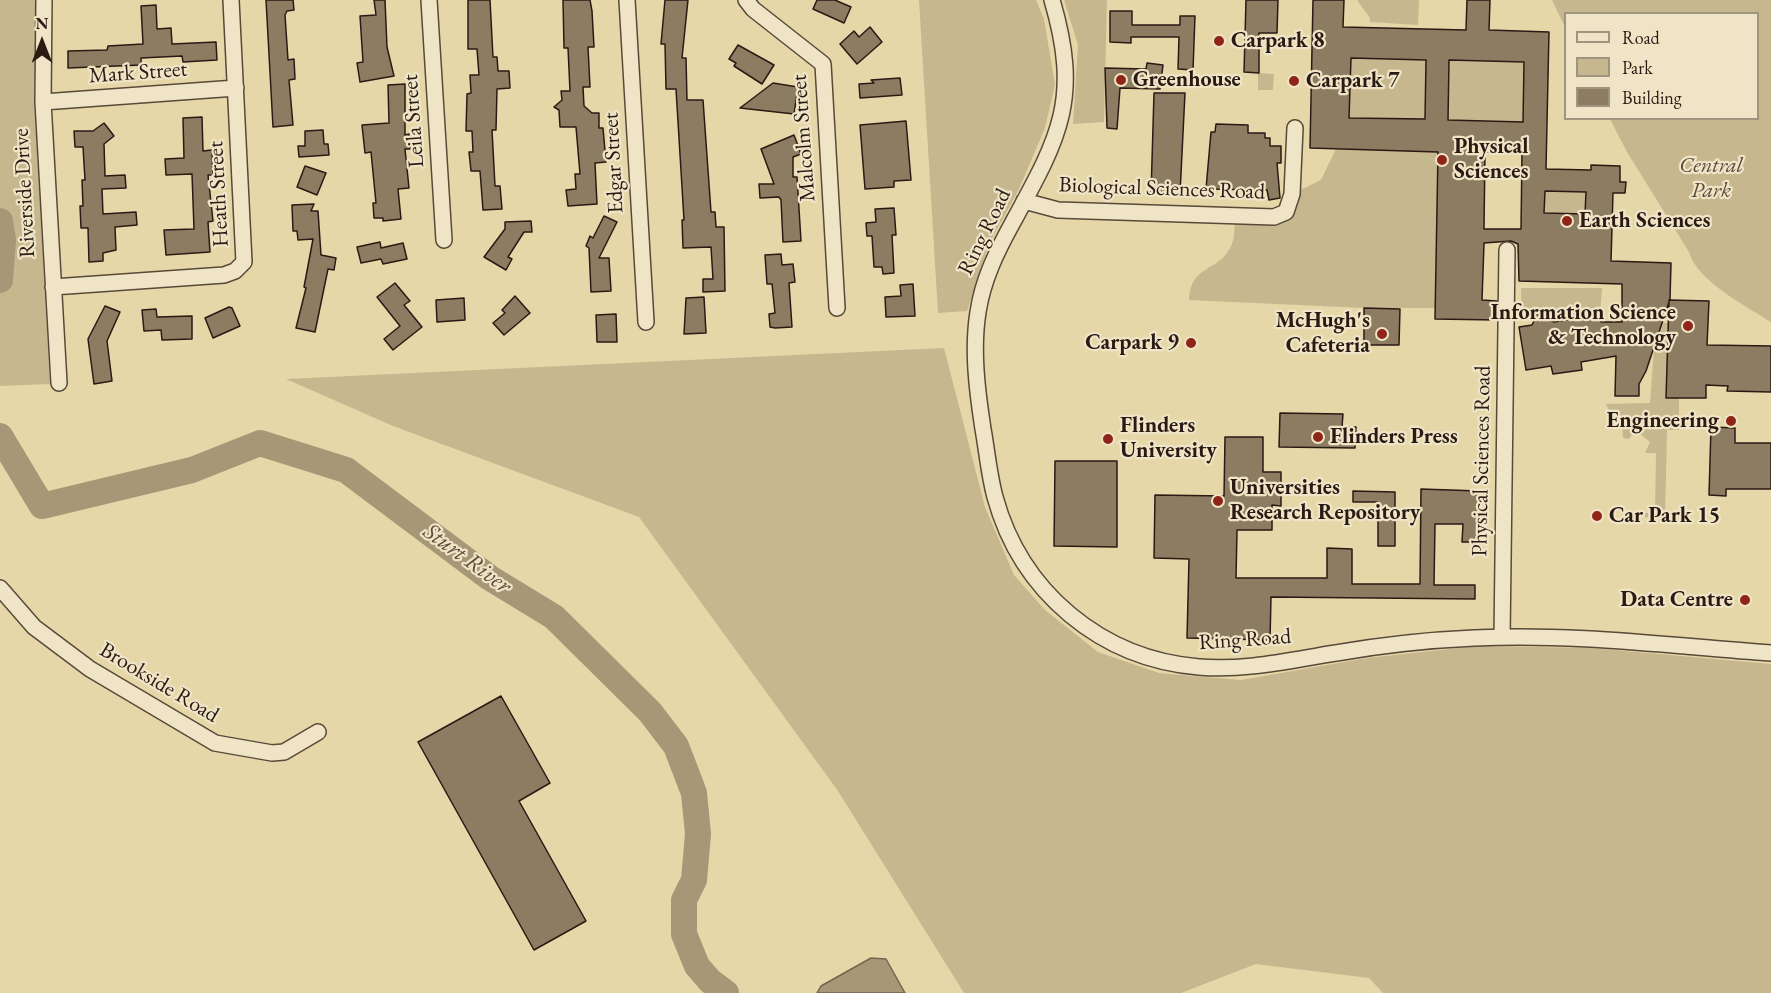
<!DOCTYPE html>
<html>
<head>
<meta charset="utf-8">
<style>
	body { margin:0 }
	#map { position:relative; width:1771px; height:993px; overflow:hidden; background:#e6d7a8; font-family:"EB Garamond",serif }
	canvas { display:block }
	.legend { position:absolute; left:1564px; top:12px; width:195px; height:108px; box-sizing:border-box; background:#efe5c6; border:2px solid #a0947f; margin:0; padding:8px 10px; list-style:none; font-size:18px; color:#2a1a14 }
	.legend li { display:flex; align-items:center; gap:12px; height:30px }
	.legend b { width:30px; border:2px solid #a0947f }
	.north { position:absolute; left:12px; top:12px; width:60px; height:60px; -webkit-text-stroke:4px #efe5c6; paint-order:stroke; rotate:0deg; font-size:16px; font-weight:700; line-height:24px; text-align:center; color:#2a1a14 }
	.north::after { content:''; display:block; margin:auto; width:21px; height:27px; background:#2a1a14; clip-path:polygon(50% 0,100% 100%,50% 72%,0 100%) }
</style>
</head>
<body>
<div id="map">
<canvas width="1771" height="993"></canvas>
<ul class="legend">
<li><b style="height:8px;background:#efe5c6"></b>Road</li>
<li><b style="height:16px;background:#c6b78f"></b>Park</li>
<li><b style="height:16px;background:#8c7c61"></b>Building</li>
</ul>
<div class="north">N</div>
</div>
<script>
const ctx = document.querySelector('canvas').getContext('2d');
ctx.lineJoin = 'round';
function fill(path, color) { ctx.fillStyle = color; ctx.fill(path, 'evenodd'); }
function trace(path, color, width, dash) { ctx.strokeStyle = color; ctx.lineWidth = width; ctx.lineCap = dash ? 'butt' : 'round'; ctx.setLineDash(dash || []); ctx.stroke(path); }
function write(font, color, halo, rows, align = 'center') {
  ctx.font = font + ' "EB Garamond",serif'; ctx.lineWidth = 4.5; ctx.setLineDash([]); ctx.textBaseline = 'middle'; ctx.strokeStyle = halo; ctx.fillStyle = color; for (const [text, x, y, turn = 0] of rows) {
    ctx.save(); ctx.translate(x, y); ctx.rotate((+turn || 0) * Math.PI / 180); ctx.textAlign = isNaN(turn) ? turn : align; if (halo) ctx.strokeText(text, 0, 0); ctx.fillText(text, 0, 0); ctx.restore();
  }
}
const green = new Path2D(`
	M0 0H38L34 100 50 384 0 386Z
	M919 0H1036L1044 19 1055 85 1045 128 1019 189 989 244 967 311 938 313Z
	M1064 0H1107L1104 122 1073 124 1078 45Z
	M1357 0H1419L1418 25 1370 22V18Z
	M1552 0H1771V322C1746 306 1697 281 1689 252L1627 152 1610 119 1758 118V14H1566L1565 27Z
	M1351 58 1426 60 1425 119 1349 118Z
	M1449 60 1524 62 1523 122 1448 120Z
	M1258 73 1274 74 1273 90H1258Z
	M1336 149 1438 152 1436 308H1364L1189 300C1190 265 1218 272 1230 248 1236 238 1234 226 1235 215L1274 217 1292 194 1321 180Z
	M1545 191 1586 192 1585 214 1544 213Z
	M1521 288H1602L1600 314 1554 322 1537 314 1522 317Z
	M1656 322 1669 323 1679 398V430H1667L1665 516H1676L1674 518 1645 517 1644 513H1655L1656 453H1645L1650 442 1635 430 1629 439 1623 438 1622 427 1611 426 1610 413 1606 404 1650 403Z
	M944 348 985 507 1014 575 1045 610 1098 652 1159 673 1241 680 1367 658 1478 646 1591 648 1771 664V993H1383L1369 978 1256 964 1181 993H964L838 791 639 517 393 426 286 379Z`);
const water = new Path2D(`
	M871 958 886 959 905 993H817L821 986Z`);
const river = new Path2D(`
	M0 221 3 240 0 280
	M0 436 42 506 192 470 260 443 346 470 490 578 554 617 650 712 676 746 694 793 698 834 694 880 684 900V934L697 966 710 981 726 993`);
const building = new Path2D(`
	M266 0H293L294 10 287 11 285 15 288 60 294 59 295 79 289 80 293 125 273 127Z
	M374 0H385L387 47 394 76 360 82 357 63 363 62 360 16 376 15Z
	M468 0H490L493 57H497L498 71H509L510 88 497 89 496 130H492L495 186H500L502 209 483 210 480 171H471L469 152H473L472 131H466L467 94 471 93 470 75H479L477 49H468Z
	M563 0H590L592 11 594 47H588L590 87H583L584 106 592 113H599V128H603L606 162 595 163 597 204 568 206 566 190 576 189 575 174H580L576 127H560L559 110 554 107 562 100 561 91H570L568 48H564Z
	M665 0H688L682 58H686L687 100H703L711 212H715L716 227H724L725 291 703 292V279H713L711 247 683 248 682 220H684L676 89H666L665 44H661Z
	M817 0H835L851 7 844 23 813 9Z
	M1246 0H1278L1277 33H1259V73L1244 72Z
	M1313 0H1344L1343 27 1466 30 1467 0H1490L1489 30 1549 32 1546 169 1591 170V165L1620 166V182H1626L1625 193H1613L1611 261 1671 263 1670 299 1646 371 1639 384V396H1615L1616 356 1581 362 1582 370 1553 374 1551 366 1526 370 1519 327 1532 325 1537 314 1554 322 1600 314 1601 322H1622V284L1519 281 1518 244 1511 241 1484 243 1482 300 1497 301 1496 320 1435 319 1438 152 1310 148ZM1351 58 1426 60 1425 119 1349 118ZM1449 60 1524 62 1523 122 1448 120ZM1485 152 1522 153 1521 229H1484ZM1545 191 1586 192 1585 214 1544 213Z
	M156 5 157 29 171 28 172 44 216 42 217 60 183 62 182 56 141 58V65L68 68V51L107 50 108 46 143 44 141 6Z
	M1110 11H1132V25H1180V16H1195L1193 70 1178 69 1179 37H1131V43L1110 42Z
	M870 27 882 42 857 64 840 44 854 31 859 37Z
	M738 45 774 65 762 84 734 66 736 63 729 59Z
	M1147 63 1163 65 1160 89 1120 88 1117 129 1107 128 1105 68 1146 69Z
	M900 78 902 95 860 98 859 84 874 83 871 80Z
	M773 83 798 87 794 114 740 108Z
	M405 84V135L409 134 410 149H405L409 188 398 189 401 219 383 221V218H374L373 203H376L371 152 365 153 362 125 389 123 388 85Z
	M1154 93H1185L1180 194H1151Z
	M202 117 203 151 212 150 213 175H208L213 221 208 222 210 252 166 255 164 230 194 229 192 174 166 175 165 159 184 158 183 118Z
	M906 121 911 180 894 181V187L865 189 860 125Z
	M104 123 114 136 104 144 105 176 125 175 126 188 102 189 103 214 136 212 137 225 115 227 116 250 103 253V261L89 262 88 228H81L80 206H83L82 180H85L83 147H75L74 131H93Z
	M1216 124 1248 125V133H1265V138H1270V146H1281V163H1277L1280 198 1269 200 1267 190 1206 189 1211 132H1215Z
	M323 130 324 144H328L329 155 299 157 298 146H305V131Z
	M794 135 801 154 793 157V177H797L801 241 783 242 781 200 779 197 760 198 759 184H774L761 149Z
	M305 166 326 173 317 195 297 187Z
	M314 204 311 211H318L321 255 336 258 334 270 328 269 315 332 296 328 306 288 304 287 313 239 298 240 297 231H293L292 205Z
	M894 208 896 235H892L894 273 883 274 882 267H874L872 236H867L866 223 876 222 875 209Z
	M604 216 617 222 599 258H609L611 291 591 292 589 248 586 246 590 236 593 238Z
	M531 221 532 232H524L508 257 512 259 506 270 484 257 505 229V222Z
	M380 242 381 248 403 243 407 259 383 264 381 259 361 263 357 247Z
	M781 254 782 265 793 264 795 282 789 283 792 327 775 328 770 327 769 314 775 313 772 284H767L765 255Z
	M395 283 410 301 404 305 422 327 393 350 384 339 400 326 377 297Z
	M913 284 915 316 886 317 885 297 901 296 900 285Z
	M515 296 530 313 504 335 493 323 505 313 502 310Z
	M704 297 706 333 684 334 686 298Z
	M464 298 465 320 437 322 436 300Z
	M1669 300 1709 301 1707 345 1771 346V392L1727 391 1728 386 1706 385V398H1666Z
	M105 306 120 312 107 341 112 381 94 384 88 339Z
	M229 307 232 308 240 326 213 338 205 318Z
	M1364 308 1400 309 1399 345H1364Z
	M156 309 157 317 192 316V339L162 340 161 330 144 331 142 310Z
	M616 314 617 342H597L596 315Z
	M1280 413 1343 414 1342 427H1356L1355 448 1279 447Z
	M1711 427 1735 428V443H1771V489H1726V496L1709 495Z
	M1225 437H1263V472H1281V506L1272 505V530H1237L1236 578H1327V548L1352 549V584H1420L1421 489 1479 491 1478 542H1462L1463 524H1435L1434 585H1475V599L1271 597 1270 640 1187 638 1189 559 1154 558 1155 495 1224 496Z
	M1055 461H1117V547L1054 546Z
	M1353 491 1395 492V546H1378V502H1353Z
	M501 696 550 783 519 801 586 921 534 950 418 742Z`);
const minor = new Path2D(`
	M44 0 43 102 59 383
	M429 0 444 240
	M627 0 646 322
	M746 0 753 9 823 64 837 308
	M1052 0C1081 99 1060 136 1013 222 997 251 983 279 978 312 972 350 977 390 983 429 987 451 989 475 995 497 1021 592 1101 659 1199 667 1245 671 1291 660 1336 653 1382 645 1428 640 1474 638 1573 633 1672 646 1771 653
	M43 102 236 88
	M1024 201 1058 210 1274 217 1286 212 1292 194 1295 128
	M53 287 224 275 235 271 244 262 231 0
	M0 588 34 627 90 669 215 743 272 753 284 752 318 732
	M1502 637 1507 250`);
const markers = [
	[1219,41,6,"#8f2418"],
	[1121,80,6,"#8f2418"],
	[1294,81,6,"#8f2418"],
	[1442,160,6,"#8f2418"],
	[1567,221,6,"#8f2418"],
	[1688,326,6,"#8f2418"],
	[1382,334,6,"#8f2418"],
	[1191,343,6,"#8f2418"],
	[1731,421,6,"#8f2418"],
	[1318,437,6,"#8f2418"],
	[1108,439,6,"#8f2418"],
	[1218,501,6,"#8f2418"],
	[1597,516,6,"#8f2418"],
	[1745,600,6,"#8f2418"]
];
const poiNames = [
	["Carpark 8",1231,41],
	["Greenhouse",1133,80],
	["Carpark 7",1306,81],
	["Physical",1454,147],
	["Sciences",1454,172],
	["Earth Sciences",1579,221],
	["Information Science",1676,313,"right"],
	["& Technology",1676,338,"right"],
	["McHugh's",1370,321,"right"],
	["Cafeteria",1370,346,"right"],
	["Carpark 9",1179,343,"right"],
	["Engineering",1719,421,"right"],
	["Flinders",1120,426],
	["University",1120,451],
	["Flinders Press",1330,437],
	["Universities",1230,488],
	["Research Repository",1230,513],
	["Car Park 15",1609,516],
	["Data Centre",1733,600,"right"]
];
const streetNames = [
	["Mark Street",138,73,-4],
	["Leila Street",414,121,-94],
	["Malcolm Street",804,138,-94],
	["Edgar Street",614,163,-93],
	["Biological Sciences Road",1162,189,2],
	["Riverside Drive",25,193,-93],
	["Heath Street",219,194,-93],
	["Ring Road",985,232,-64],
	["Physical Sciences Road",1482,461,-89],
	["Ring Road",1245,640,-4],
	["Brookside Road",159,683,31]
];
const parkNames = [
	["Central",1711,166],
	["Park",1711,191]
];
const waterNames = [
	["Sturt River",467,559,36]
];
fill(green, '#c6b78f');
fill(water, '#a69776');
trace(water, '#74654f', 1.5);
trace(river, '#a69776', 26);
fill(building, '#8c7c61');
trace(building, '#2a1a14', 1.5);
trace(minor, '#594939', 18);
trace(minor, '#efe5c6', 15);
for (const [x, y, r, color] of markers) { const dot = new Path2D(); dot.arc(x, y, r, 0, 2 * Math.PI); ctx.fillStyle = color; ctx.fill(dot); trace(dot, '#efe5c6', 2); }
write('bold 22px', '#2a1a14', '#efe5c6', poiNames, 'left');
write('22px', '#2a1a14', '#efe5c6', streetNames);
write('italic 22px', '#594939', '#efe5c6', parkNames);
write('italic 24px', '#5c4c3b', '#efe5c6', waterNames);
</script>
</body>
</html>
